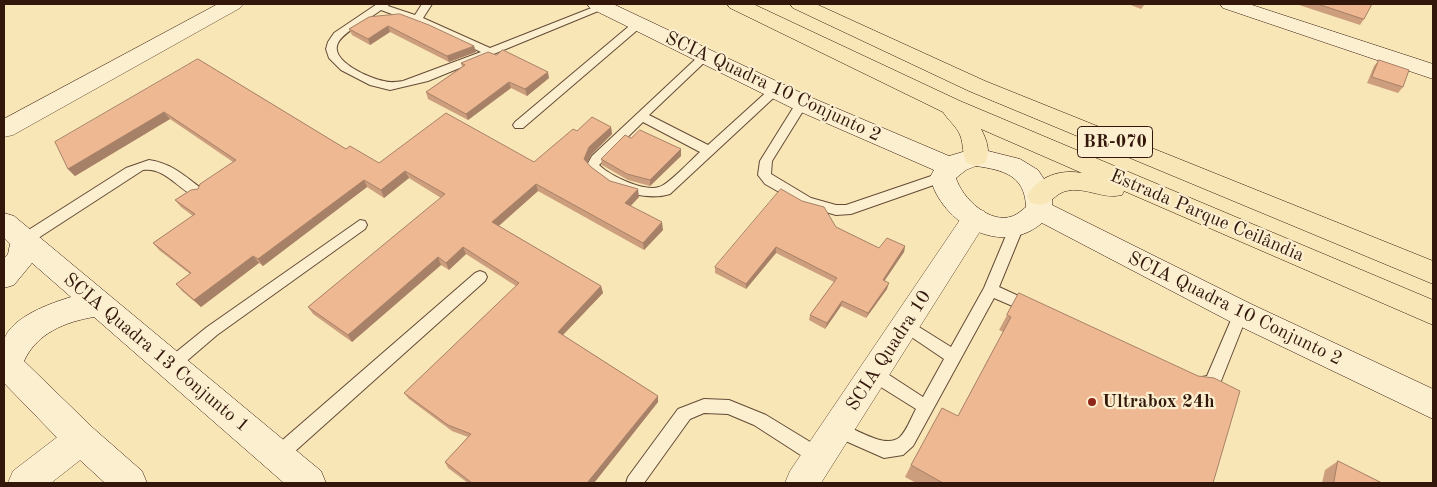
<!DOCTYPE html>
<html>
<head>
<meta charset="utf-8">
<style>
	body { margin:0 }
	#map { position:relative; width:1437px; height:487px; overflow:hidden; background:#f9e6b6; font-family:"Old Standard TT",serif }
	canvas { display:block }
	.frame { position:absolute; inset:0; border:5px solid #33170b; pointer-events:none }
</style>
</head>
<body>
<div id="map">
<canvas width="1437" height="487"></canvas>
<div class="frame"></div>
</div>
<script>
const ctx = document.querySelector('canvas').getContext('2d');
ctx.lineJoin = 'round';
function trace(path, color, width, dash) { ctx.strokeStyle = color; ctx.lineWidth = width; ctx.lineCap = dash ? 'butt' : 'round'; ctx.setLineDash(dash || []); ctx.stroke(path); }
function fill(path, color) { ctx.fillStyle = color; ctx.fill(path, 'evenodd'); }
function write(font, color, halo, rows, align = 'center') {
  ctx.font = font + ' "Old Standard TT",serif'; ctx.lineWidth = 4.5; ctx.setLineDash([]); ctx.textBaseline = 'middle'; ctx.strokeStyle = halo; ctx.fillStyle = color; for (const [text, x, y, turn = 0] of rows) {
    ctx.save(); ctx.translate(x, y); ctx.rotate((+turn || 0) * Math.PI / 180); ctx.textAlign = isNaN(turn) ? turn : align; if (halo) ctx.strokeText(text, 0, 0); ctx.fillText(text, 0, 0); ctx.restore();
  }
}
const lane = new Path2D(`
	M377 4H389L388 6 415 15 422 4H432L423 18 490 48 599 5H607L608 7 428 81 390 90 370 85 341 70 329 58 326 49 328 42 334 33ZM381 10 432 29 481 52 403 81C397 82 390 83 384 81 371 79 329 61 338 43 343 32 371 18 381 10Z
	M638 21 642 22 643 24 642 26 523 128H515L513 125 515 122 634 22Z
	M705 53 711 56 709 58 649 115 708 145 772 87 776 86 782 90 670 194C644 202 600 188 587 165L592 156 701 54ZM643 122 700 152C692 159 668 185 659 187 644 192 610 176 599 165Z
	M802 99 808 103 772 161 771 174 811 198 836 205H846L943 172 948 174 949 177 948 180 851 214 836 215 802 205 765 184 758 175 760 161 798 100Z
	M149 160C171 163 185 176 202 189L204 192 202 195C185 201 169 166 143 170L29 244 24 245 19 244 17 240 19 236 126 168Z
	M360 220 365 221 367 225 365 229 217 335 175 371 170 373 165 371 162 366 165 361 207 327Z
	M1017 221 1022 222 1024 226 999 287 1036 304 1038 308 1036 312 1031 314 994 298 913 446 903 455 884 458 832 435 830 430 832 425 838 422C854 428 886 450 900 437 907 430 911 418 916 409L868 379 866 374 868 369 874 367 880 369 923 397 944 359 901 330 899 326 901 322 906 320 911 322 951 347 984 288 1010 226 1012 222Z
	M480 271 485 273 487 277 485 281 283 462 277 464 271 462 269 456 271 450 475 273Z
	M1241 307 1246 309 1248 313 1219 386 1204 391 1192 389 1190 384 1192 379 1207 376 1234 313 1236 309Z
	M704 399 729 400 766 415 825 451 827 457 825 463 819 465 813 463 754 425 728 414 704 413 690 419 644 483H626L628 477 678 409Z`);
const street = new Path2D(`
	M218 4H243L240 8 13 135 4 137V119Z
	M975 208 984 211 988 218 984 225 821 483H785L790 471 966 211Z
	M81 424 93 428 98 439 93 450 51 483H8L13 471 69 428Z`);
const secondary = new Path2D(`
	M587 4H613L810 97 949 156 976 148 1020 159 1038 170 1044 179 1052 196V205L1251 304 1433 389V419L1231 322 1042 223C1001 258 941 223 930 177L934 170 794 109 590 8ZM976 166C1003 170 1025 175 1026 207 1022 210 1018 214 1013 216 990 225 962 198 956 178L966 170Z
	M1220 4H1249L1433 64V79L1223 8Z
	M4 213 14 216 321 471 326 483H284L94 317C65 322 37 333 24 361L93 428 142 471 147 483H105L69 450 4 383C4 372 1 349 4 340 11 317 51 303 71 297L32 263 14 285 4 288V258L8 254 10 244 4 238Z`);
const highway = new Path2D(`
	M727 4H753L960 101 1433 300V325L1124 191 1122 195C1103 200 1085 186 1066 191 1051 195 1052 209 1031 203L1027 196C1038 176 1061 169 1082 173L981 129C987 140 991 152 985 163L976 166 967 163C962 155 964 145 960 135 957 127 948 120 943 112L730 8Z
	M790 4H816L985 81 1433 261V284L969 91 793 8Z`);
const wall = new Path2D(`
	M1128 4H1145L1141 9Z
	M1296 4H1372L1364 19 1360 25Z
	M369 17 474 46 476 52 449 62 390 32 370 45 352 35 349 29Z
	M496 55 549 78 527 96 511 88 468 120 428 99 426 92 462 67 461 63Z
	M198 59 346 149 379 163 534 162 577 131 611 127 612 134 591 155 587 163 591 167 610 181 639 197 631 206 663 230 644 250 538 191 499 226 601 286 603 293 563 335 658 396V402L594 483H468L448 468 445 462 468 437 452 431 409 399 404 393 516 286 466 254 449 270 441 265 352 342 313 314 308 307 441 198 409 178 384 198 367 187 263 266 259 263 201 307 182 291 176 284 190 274 159 250 153 243 193 216 181 207 175 200 198 189 233 162 170 119 75 176 68 169Z
	M1379 60 1403 87 1398 93 1367 83 1374 66Z
	M631 138 681 156 650 186 628 180 602 165 601 159Z
	M836 227 879 248 905 246 904 252 884 281 887 289 866 318 841 306 825 329 809 320 810 315 834 282 776 253 746 289 715 273V267Z
	M1019 293 1213 483H916L905 477 911 465 958 416 1003 332 999 330Z
	M1338 461 1382 483H1322L1325 470Z`);
const shadedWall = new Path2D(`
	M388 26 390 32 370 45 368 39Z
	M474 46 476 52 449 62 447 56Z
	M548 72 549 78 527 96 525 89Z
	M509 82 511 88 468 120 466 114Z
	M164 112 170 119 75 176 68 169Z
	M611 127 612 134 591 155 586 166 584 159 589 147Z
	M681 149V156L650 186V180Z
	M405 171 409 178 384 198 381 190Z
	M364 180 367 187 263 266 258 259Z
	M536 184 538 191 495 229 492 222Z
	M638 189 639 197 626 210 625 203Z
	M662 222 663 230 644 250 643 243Z
	M905 246 904 252 881 286 883 280Z
	M463 247 466 254 449 270 446 263Z
	M776 247V253L746 289V284Z
	M253 256 259 263 201 307 194 300Z
	M438 257 441 265 352 342 348 335Z
	M889 283 887 289 866 318 868 313Z
	M601 286 603 293 560 338 558 332Z
	M842 301 841 306 825 329 827 323Z
	M658 396V402L594 483H587Z`);
const building = new Path2D(`
	M1318 4H1372L1364 19Z
	M400 14 429 25 474 46 447 56 388 26 368 39 349 29 369 17Z
	M503 50 548 72 525 89 509 82 466 114 426 92 465 65 461 63 488 52 496 55Z
	M198 59 346 149 350 146 379 163 446 113 534 162 573 129 577 131 592 117 611 127 589 147 584 159 591 167 610 181 638 189 625 203 662 222 643 243 536 184 492 222 601 286 558 332 658 396 587 483H472L445 462 471 434 448 425 404 393 519 283 463 247 446 263 438 257 348 335 308 307 445 194 405 171 381 190 364 180 258 259 253 256 194 300 176 284 191 273 153 243 195 214 175 200 191 190 198 189 200 184 236 160 164 112 68 169 55 142Z
	M1379 60 1409 70 1403 87 1372 77Z
	M640 130 681 149 650 180 627 174 601 159 625 135 631 138Z
	M781 189 802 201 824 207 836 227 879 248 887 238 905 246 883 280 889 283 868 313 842 301 827 323 810 315 837 278 776 247 746 284 715 267Z
	M1019 293 1198 376 1214 378 1240 391 1213 483H943L911 465 942 408 958 416 1011 317 1007 315Z
	M1338 461 1382 483H1334Z`);
const markers = [
	[1092,402,5,"#8f2418"]
];
const shields = [
	[1115,142,75]
];
const shieldNames = [
	["BR-070",1115,142]
];
const streetNames = [
	["SCIA Quadra 10 Conjunto 2",773,87,25],
	["Estrada Parque Ceilândia",1207,216,23],
	["SCIA Quadra 10 Conjunto 2",1235,309,26],
	["SCIA Quadra 10",889,351,-57],
	["SCIA Quadra 13 Conjunto 1",156,353,40]
];
const poiNames = [
	["Ultrabox 24h",1102,402]
];
trace(lane, '#644b36', 2);
trace(street, '#644b36', 1);
trace(secondary, '#33170b', 1);
trace(highway, '#33170b', 1);
fill(lane, '#fbefd0');
fill(street, '#fbefd0');
fill(secondary, '#fbefd0');
fill(highway, '#f9e6b6');
fill(wall, '#cd9e7e');
fill(shadedWall, '#a78167');
fill(building, '#eeb893');
trace(building, '#a78167', 1);
for (const [x, y, r, color] of markers) { const dot = new Path2D(); dot.arc(x, y, r, 0, 2 * Math.PI); ctx.fillStyle = color; ctx.fill(dot); trace(dot, '#fbefd0', 2); }
for (const [x, y, w] of shields) { const box = new Path2D(); box.roundRect(x - w / 2, y - 15.5, w, 31, 4); ctx.fillStyle = '#fbefd0'; ctx.fill(box); trace(box, '#33170b', 1); }
write('bold 18px', '#33170b', null, shieldNames);
write('19px', '#33170b', '#fbefd0', streetNames);
write('bold 19px', '#33170b', '#fbefd0', poiNames, 'left');
</script>
</body>
</html>
